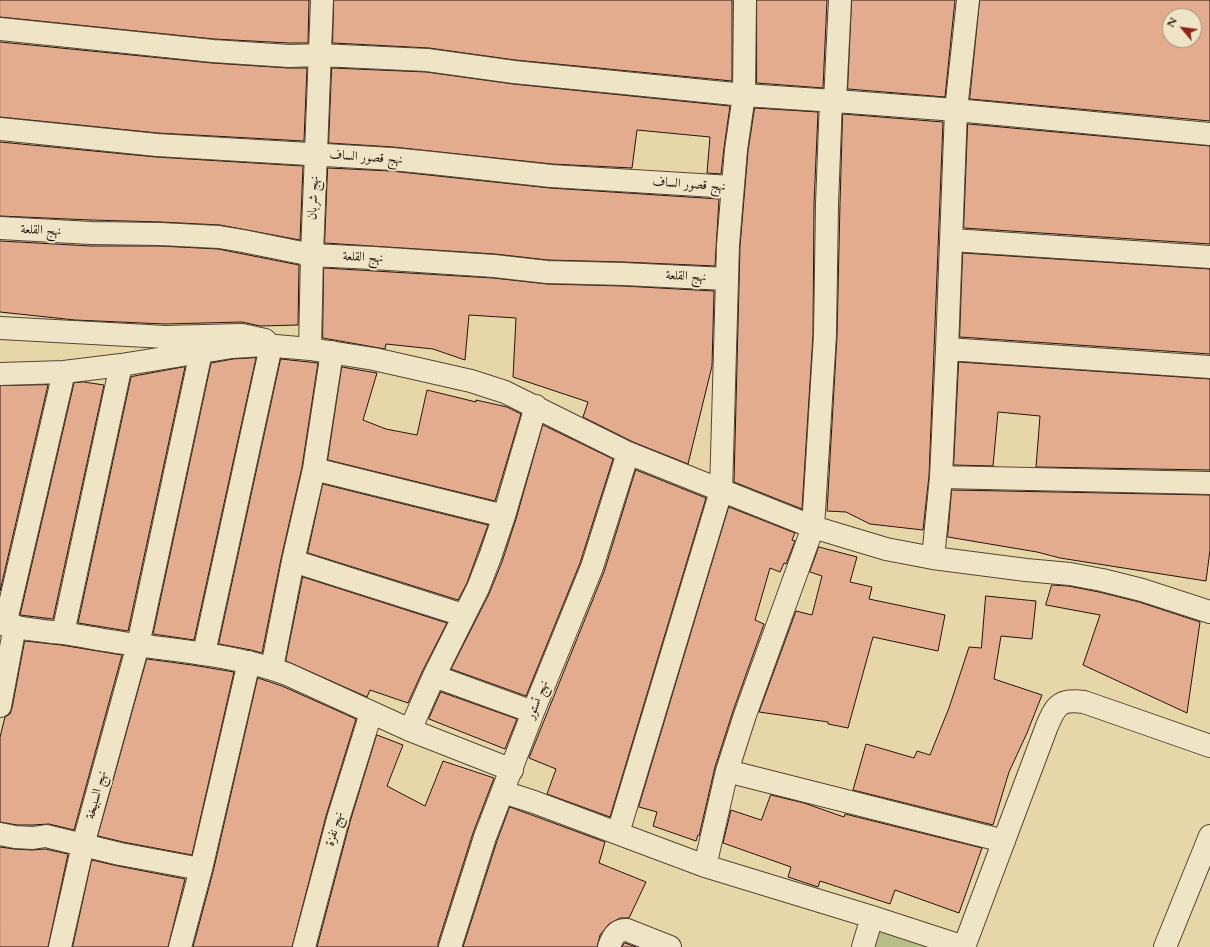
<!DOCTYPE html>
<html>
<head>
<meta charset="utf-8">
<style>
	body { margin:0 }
	#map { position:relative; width:1210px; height:947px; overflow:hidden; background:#e7d7a8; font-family:Cardo,serif }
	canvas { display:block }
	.north { position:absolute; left:1162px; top:8px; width:40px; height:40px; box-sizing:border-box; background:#efe5c6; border:1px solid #9e917c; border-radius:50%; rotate:299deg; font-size:11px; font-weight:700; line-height:16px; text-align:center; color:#24140c }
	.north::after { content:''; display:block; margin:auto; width:14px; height:18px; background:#8f2418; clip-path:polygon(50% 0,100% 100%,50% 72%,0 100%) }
</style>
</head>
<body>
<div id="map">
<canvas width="1210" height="947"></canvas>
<div class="north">N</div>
</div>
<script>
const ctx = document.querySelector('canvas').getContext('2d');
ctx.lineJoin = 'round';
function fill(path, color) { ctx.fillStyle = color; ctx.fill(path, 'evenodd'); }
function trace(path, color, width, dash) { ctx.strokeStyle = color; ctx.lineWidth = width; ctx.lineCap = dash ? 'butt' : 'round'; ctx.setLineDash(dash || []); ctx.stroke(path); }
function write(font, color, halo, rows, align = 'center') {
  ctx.font = font + ' Cardo,Amiri,serif'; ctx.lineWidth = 4; ctx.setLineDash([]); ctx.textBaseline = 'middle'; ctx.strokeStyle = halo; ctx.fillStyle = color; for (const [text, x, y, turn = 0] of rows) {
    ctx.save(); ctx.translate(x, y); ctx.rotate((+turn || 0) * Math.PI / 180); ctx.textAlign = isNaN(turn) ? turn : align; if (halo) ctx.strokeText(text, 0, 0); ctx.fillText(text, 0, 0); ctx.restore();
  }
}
const green = new Path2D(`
	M879 925 940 947H872Z`);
const building = new Path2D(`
	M0 0H309L308 43H289L214 39 0 17Z
	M334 0H732V81L515 60 429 48 333 43Z
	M757 0H827L823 88 757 83Z
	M852 0H955L945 97 848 89Z
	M980 0H1210V121L970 99ZM1170 16H1194V40H1170Z
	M0 42 212 63 288 68H307L304 141 158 133 0 117Z
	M332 68 426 72 513 84 730 106 724 148 721 174 707 173 710 137 637 130 632 168 552 164 393 147 329 143Z
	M755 108 818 112 814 204 813 335 802 509 734 482 740 246 748 151Z
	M843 114 943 122 929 476 923 530 870 524 846 512 827 511 837 336 840 204Z
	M968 124 1210 146V244L964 228Z
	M0 142 156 157 303 166 300 240 220 225 161 222 91 220 0 216Z
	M328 168 391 171 550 188 719 199 715 266 623 262 548 260 495 254 325 243Z
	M0 241 91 246H160L218 249 299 265 298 325 260 326 242 322 165 324 75 320 0 312Z
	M963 253 1210 269V354L960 337Z
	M324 268 493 278 547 284 623 286 714 291 712 366 688 464 633 442 583 417 588 402 513 377 516 318 469 315 465 360 433 349 386 344 385 349 323 338Z
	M256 358 194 640 153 634 211 363 233 359Z
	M281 359 318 363 302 467 281 559 262 653 251 650 219 644Z
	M959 362 1210 379V470L1036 467 1040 416 998 412 993 466 954 465Z
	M185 367 128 631 78 623 131 377Z
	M342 367 377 373 363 420 386 429 417 435 427 390 476 402V400L507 407 521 414 495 501 328 460Z
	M84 382 104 385 53 619 20 615 74 383Z
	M48 385 0 591V386Z
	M543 425 613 459 580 563 526 696 451 669 489 594 502 562 516 519Z
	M636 470 706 498 610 817 547 794 556 769 529 758 604 572Z
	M323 484 488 525 467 583 458 600 308 553Z
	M952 490 1210 495V550L1206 581 1060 558 1037 552 948 537Z
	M729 507 795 533 792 540 795 541 786 564 784 563 780 572 770 568 755 620 764 624 733 711 715 767 699 836 698 835 696 841 653 826 657 812 639 807Z
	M819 547 857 557 850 582 872 587 869 599 945 615 938 651 873 637 848 728 828 724V722L759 712 796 611 812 615 822 576 810 572Z
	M303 577 447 623 423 670 408 703 370 690 367 697 286 661Z
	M1052 585 1068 586 1099 592 1139 602 1200 622 1187 713 1083 665 1100 615 1046 605Z
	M986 596 1036 601 1032 639 1001 636 994 679 1042 695 1027 733 1009 772 993 825 853 790 866 744 914 758 917 751 930 755 949 708 969 647 981 648Z
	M25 641 61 645 122 655 74 830 49 824 32 825H17L0 822V737L5 717 10 714 12 708Z
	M147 659 192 665 234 672 192 855 123 842 98 836Z
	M258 678 282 686 356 719 326 816 292 947H193L213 872Z
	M441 692 517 719 505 749 429 719Z
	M377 735 403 745 387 786 425 806 443 761 494 778 473 833 438 943V947H317L350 822Z
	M771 795 804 803 844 817 845 814 982 848 959 913 895 890 890 904 820 881 818 887 788 877 791 867 723 843 731 810 761 820Z
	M510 807 605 842 599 863 646 882 629 918H620L609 924 600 935 597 947H463L497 841Z
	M0 847 14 849 32 850 45 849 68 854 48 947H0Z
	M92 860 118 866 185 879 168 947H73Z
	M625 943 636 947H622Z`);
const minor = new Path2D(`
	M0 29 213 51 289 56 320 55 427 60 514 72 744 95 835 101 956 110 1210 134
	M835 101 840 0
	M0 129 157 145 392 159 432 163 551 176 732 187
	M0 228 91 233 160 234 219 237 243 241 312 255 374 258 494 266 547 272 623 274 727 279
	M951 240 1210 257
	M0 328 165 337 242 335 265 340 271 346 204 653
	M310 349 312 255 322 0
	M947 349 1210 367
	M0 374 64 372 121 365 232 347 264 345 310 349 374 359 471 381 505 392 628 453 813 527 886 549 933 558 1026 570 1070 574 1102 580 1142 590 1210 612
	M314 469 504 516
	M941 477 1210 483
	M933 558 941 477 947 349 956 110 968 0
	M293 561 463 615
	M0 623C20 629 42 631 63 633 88 637 113 642 138 645 188 652 238 656 287 674L410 730 512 770
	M5 625 64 372
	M63 633 121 365
	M272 668 293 561 314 469 332 352
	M434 676 533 712
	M0 706 15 626
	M410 730 434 676 478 588 490 557 504 516 536 406
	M727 771 1004 841
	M503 792 534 802 705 866 872 917 964 947
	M618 833 721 491 728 245 736 150 744 95 745 0
	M0 834 15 837 33 838 46 836 120 854 201 869
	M705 866 727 771 745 715 813 527 825 335 827 204 831 101
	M60 947 83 845 138 645 201 352
	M180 947 201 869 249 662
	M304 947 338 819 371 713
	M450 947 485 837 533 712 592 567 628 453
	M609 947C612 938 616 929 627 930L670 947
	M863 947 872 917
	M964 947 1047 726C1056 704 1061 699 1084 702L1210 746
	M1165 947 1210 836`);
const streetNames = [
	["نهج قصور الساف",366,158,4],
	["نهج قصور الساف",689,185,4],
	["نهج شربان",314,198,-87],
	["نهج القلعة",41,231,3],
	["نهج القلعة",363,258,3],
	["نهج القلعة",686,277,3],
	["نهج تستور",538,700,-68],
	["نهج السبيخة",97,795,-75],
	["نهج نفزة",335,829,-74]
];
fill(green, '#b7be86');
fill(building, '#e4ac8f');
trace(building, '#24140c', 1);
trace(minor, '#554533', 24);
trace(minor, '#efe5c6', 22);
write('13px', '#24140c', '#efe5c6', streetNames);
</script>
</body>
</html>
